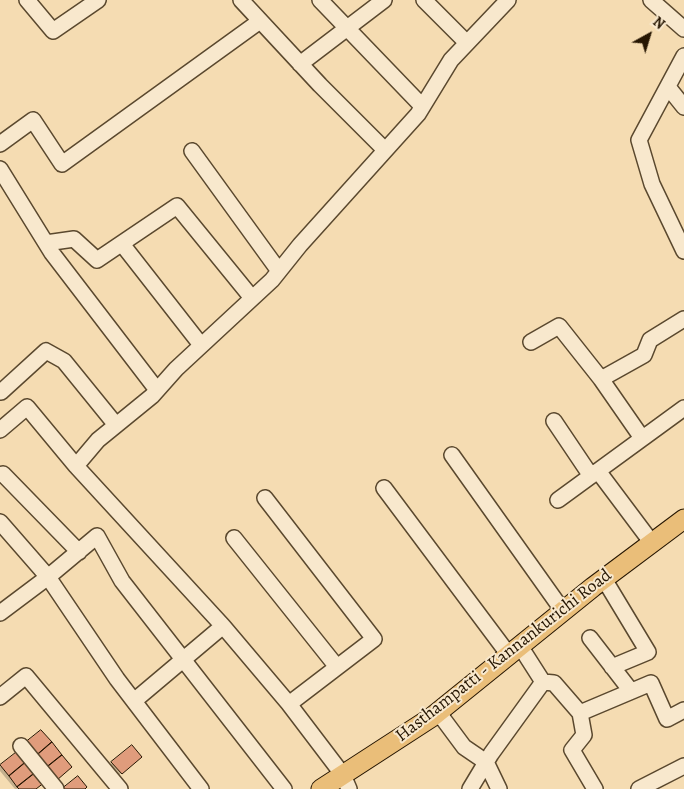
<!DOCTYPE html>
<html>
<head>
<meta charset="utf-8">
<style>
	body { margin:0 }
	#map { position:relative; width:684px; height:789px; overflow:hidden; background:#f5dcb2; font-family:Alegreya,serif }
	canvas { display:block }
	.north { position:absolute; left:624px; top:10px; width:50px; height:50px; -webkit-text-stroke:4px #f8e8cd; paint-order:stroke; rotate:39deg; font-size:14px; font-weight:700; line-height:20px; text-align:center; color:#261602 }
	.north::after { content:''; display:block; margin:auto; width:18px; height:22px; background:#261602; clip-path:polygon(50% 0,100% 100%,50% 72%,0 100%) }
</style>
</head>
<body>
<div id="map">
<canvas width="684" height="789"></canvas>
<div class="north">N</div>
</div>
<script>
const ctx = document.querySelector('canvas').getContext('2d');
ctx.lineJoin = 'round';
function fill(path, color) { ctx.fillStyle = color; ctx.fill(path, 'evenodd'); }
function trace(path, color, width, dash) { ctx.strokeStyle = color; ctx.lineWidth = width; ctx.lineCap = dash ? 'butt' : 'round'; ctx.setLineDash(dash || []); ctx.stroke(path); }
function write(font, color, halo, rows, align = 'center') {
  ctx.font = font + ' Alegreya,serif'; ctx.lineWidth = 4; ctx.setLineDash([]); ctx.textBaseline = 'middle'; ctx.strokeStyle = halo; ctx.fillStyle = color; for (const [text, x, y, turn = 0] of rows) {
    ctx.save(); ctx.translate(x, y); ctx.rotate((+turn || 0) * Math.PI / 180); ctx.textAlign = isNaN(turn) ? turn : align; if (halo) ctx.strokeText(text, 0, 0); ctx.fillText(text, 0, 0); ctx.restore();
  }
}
const shadow = new Path2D(`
	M132 746 140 757 119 775 110 765Z
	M18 752 35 789H15L0 771V767Z`);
const building = new Path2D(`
	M41 730 52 742 37 755 26 742Z
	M52 742 62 755 47 767 37 755Z
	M132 745 142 757 122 774 111 762Z
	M18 751 27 761 9 776 0 765Z
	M62 755 72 767 57 780 47 767Z
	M27 761 36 772 17 787 9 776Z
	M36 772 45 782 36 789H19L17 787Z
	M78 776 87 787 85 789H65L63 788Z`);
const minor = new Path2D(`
	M27 0 53 31 98 0
	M241 0 320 85 385 150
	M320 0 422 106
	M424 0 466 42
	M651 0 684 29
	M684 56 639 140 652 184 684 251
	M300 64 384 0
	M668 87 684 107
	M0 144 33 120 62 164 260 21
	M192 151 279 271
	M0 169 52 253 157 390
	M46 243 74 239 97 260 177 206 252 298
	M122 244 201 345
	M531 342 559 326 601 379 644 355 650 340 684 319
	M601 379 642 438
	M0 391 1 392 46 351 64 361 116 425
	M554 421 591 476
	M0 430 27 407 76 466 223 626 289 704 343 775 349 789
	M452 455 563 611
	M76 466 98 440 152 396 176 369 272 280 300 245 418 114 451 60 508 0
	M598 471 652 543
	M3 474 79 552
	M384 488 509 655
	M265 498 374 639 289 704
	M558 500 684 408
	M0 522 48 577 97 536 122 581 284 789
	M234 538 337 667
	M604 579 648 652 612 667
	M0 613 48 577 117 679 201 789
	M590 638 631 691
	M543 682 554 683 580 713 584 735 572 750 595 789
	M0 697 26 676 120 789
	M134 701 223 626
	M438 712 464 747 486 762 499 789
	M580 713 651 683 667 719 684 710
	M21 746 56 789
	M470 789 491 754 543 682 520 646
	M639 789 684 766`);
const major = new Path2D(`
	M321 789 432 717 593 587 684 519`);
const streetNames = [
	["Hasthampatti - Kannankurichi Road",504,656,-38]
];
fill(shadow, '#0003');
fill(building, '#e09c7c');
trace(building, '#261602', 1);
trace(minor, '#5a482e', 18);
trace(major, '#261602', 21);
trace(minor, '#f8e8cd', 15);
trace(major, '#eabe79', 19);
write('18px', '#261602', '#f8e8cd', streetNames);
</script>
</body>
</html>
